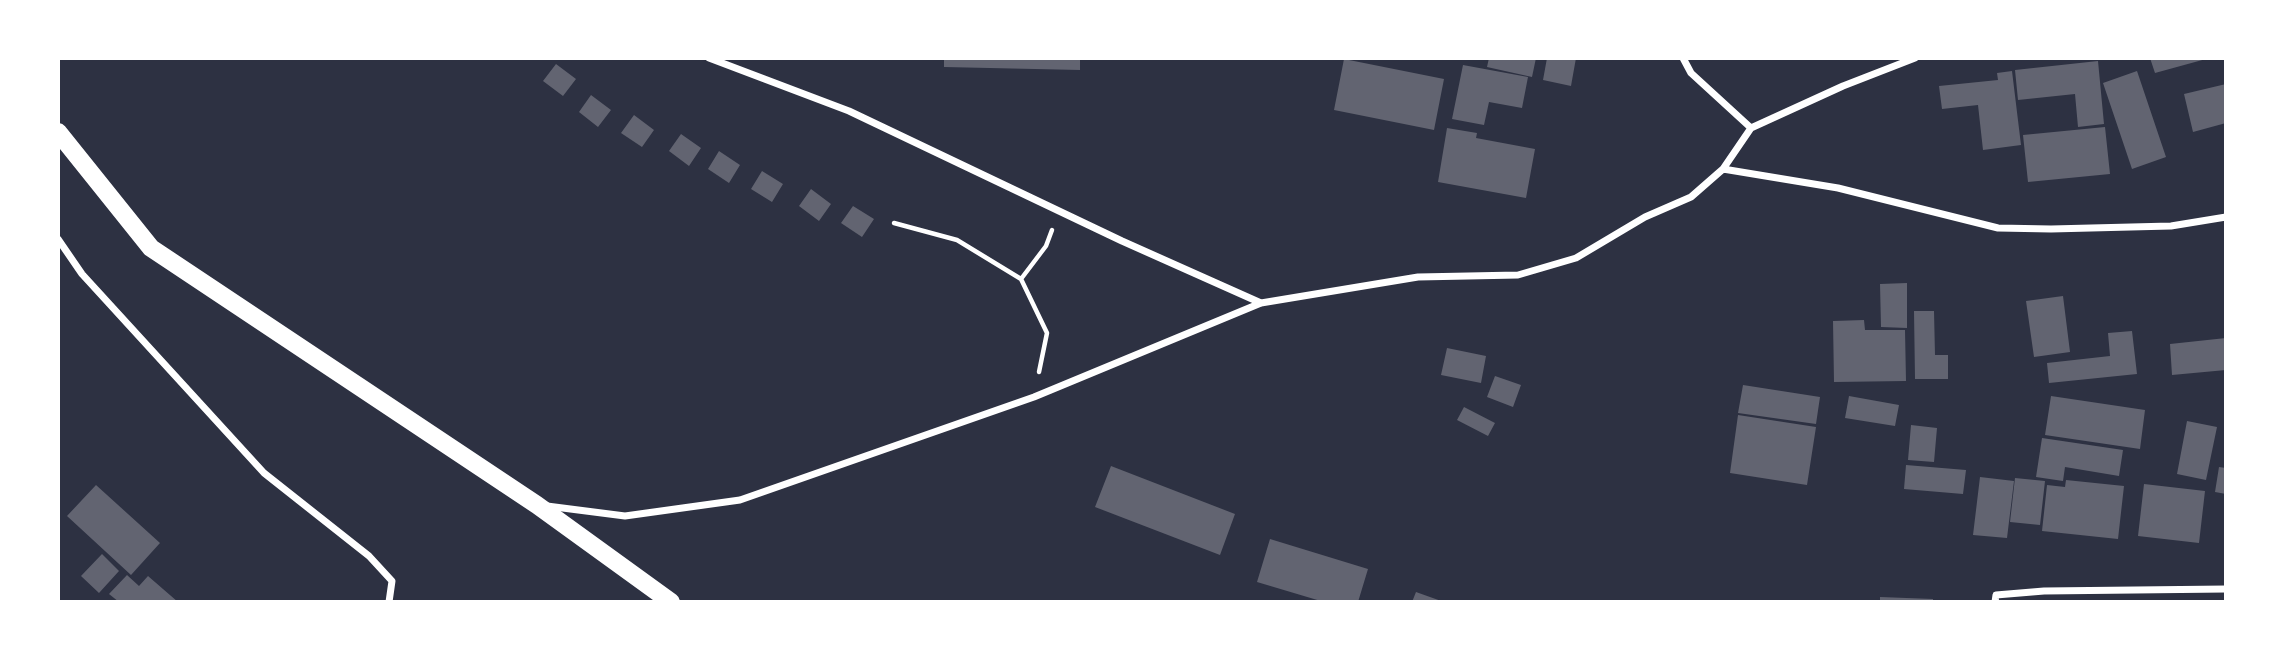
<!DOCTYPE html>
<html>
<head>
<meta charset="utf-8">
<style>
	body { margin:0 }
	#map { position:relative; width:2284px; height:660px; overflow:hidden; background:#2d3142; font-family:"DM Sans",sans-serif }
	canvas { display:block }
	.frame { position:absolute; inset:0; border:60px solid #fff; pointer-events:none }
</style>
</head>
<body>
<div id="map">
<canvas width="2284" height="660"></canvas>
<div class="frame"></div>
</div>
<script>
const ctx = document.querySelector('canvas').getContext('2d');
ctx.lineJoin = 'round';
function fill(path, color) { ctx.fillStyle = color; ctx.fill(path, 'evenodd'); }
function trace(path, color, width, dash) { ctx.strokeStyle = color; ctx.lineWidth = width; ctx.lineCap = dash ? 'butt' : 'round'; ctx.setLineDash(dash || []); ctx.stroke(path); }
const building = new Path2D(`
	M944 58H1080V70L944 67Z
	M1489 58H1536L1532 77 1487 67Z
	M1547 58H1576L1571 86 1543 80Z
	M2150 58H2206V59L2155 73Z
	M1344 59 1444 79 1434 130 1334 110Z
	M2098 61 2104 124 2078 127 2075 94 2018 100 2015 70Z
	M556 64 576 79 563 96 543 81Z
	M1463 65 1528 77 1522 108 1489 102 1484 125 1452 119Z
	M2012 71 2021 145 1983 150 1978 105 1942 109 1939 86 1998 80 1997 73Z
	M2137 71 2166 157 2132 169 2103 83Z
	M2226 84V123L2193 132 2184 94Z
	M591 95 611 110 598 127 579 112Z
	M634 115 654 130 642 147 621 133Z
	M2105 127 2110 174 2028 182 2023 135Z
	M1447 128 1477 133 1476 138 1535 149 1526 198 1438 182Z
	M681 134 701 148 689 166 669 151Z
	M719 151 740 165 729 183 708 169Z
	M762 171 783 184 772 202 751 189Z
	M811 189 831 204 819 221 799 206Z
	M853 206 874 219 862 237 841 223Z
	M1907 283V328L1881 327 1880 284Z
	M2063 296 2070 352 2034 357 2026 301Z
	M1914 311H1934L1935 355H1948V379H1915Z
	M1864 320 1865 330H1905L1906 381 1834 382 1833 321Z
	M2132 331 2137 374 2049 383 2047 363 2110 356 2108 333Z
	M2226 338V370L2172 375 2170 344Z
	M1447 348 1486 356 1481 383 1441 375Z
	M1495 376 1521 385 1513 407 1487 397Z
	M1743 385 1820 397 1816 424 1738 413Z
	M1849 396 1899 405 1895 426 1845 418Z
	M2051 396 2145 410 2140 449 2045 435Z
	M1464 407 1495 423 1488 436 1457 420Z
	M1738 415 1816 427 1807 485 1730 473Z
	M2187 421 2217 427 2206 480 2177 474Z
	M1911 425 1937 428 1934 462 1908 460Z
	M2042 438 2123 450 2119 476 2065 467 2063 481 2036 477Z
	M1906 465 1966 470 1963 494 1904 489Z
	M1111 466 1235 514 1220 555 1095 507Z
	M2219 467 2226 468V494L2215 492Z
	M1980 477 2014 481 2007 538 1973 535Z
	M2015 478 2045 481 2040 525 2010 522Z
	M2066 480 2124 486 2118 539 2042 531 2047 485 2065 487Z
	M2144 484 2205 491 2199 543 2138 536Z
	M96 485 160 543 131 575 67 516Z
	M1270 539 1368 569 1358 602H1324L1257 582Z
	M102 554 119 571 99 593 81 576Z
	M127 575 139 586 148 576 178 602H119L109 594Z
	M1416 592 1444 602H1412Z
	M1880 597 1933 599V602H1880Z`);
const path = new Path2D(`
	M894 223 957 240 1021 279
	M1039 372 1047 333 1021 279 1046 246 1052 230`);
const minor = new Path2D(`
	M709 58 849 111 1122 241 1261 303
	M1683 58 1691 73 1751 128
	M1723 169 1838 188 1998 228 2051 229 2171 226 2226 217
	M58 239 82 274 264 473 369 556 392 581 389 602
	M547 506 625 516 740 500 1034 397 1261 303 1418 277 1518 275 1576 258 1645 217 1691 197 1723 169 1751 128 1843 86 1915 58
	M1995 602 1996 595 2044 591 2226 589`);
const primary = new Path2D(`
	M58 132 151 248 537 505 671 602`);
fill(building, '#626471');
trace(path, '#fff', 4.5);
trace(minor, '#fff', 7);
trace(primary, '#fff', 18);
</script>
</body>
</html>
